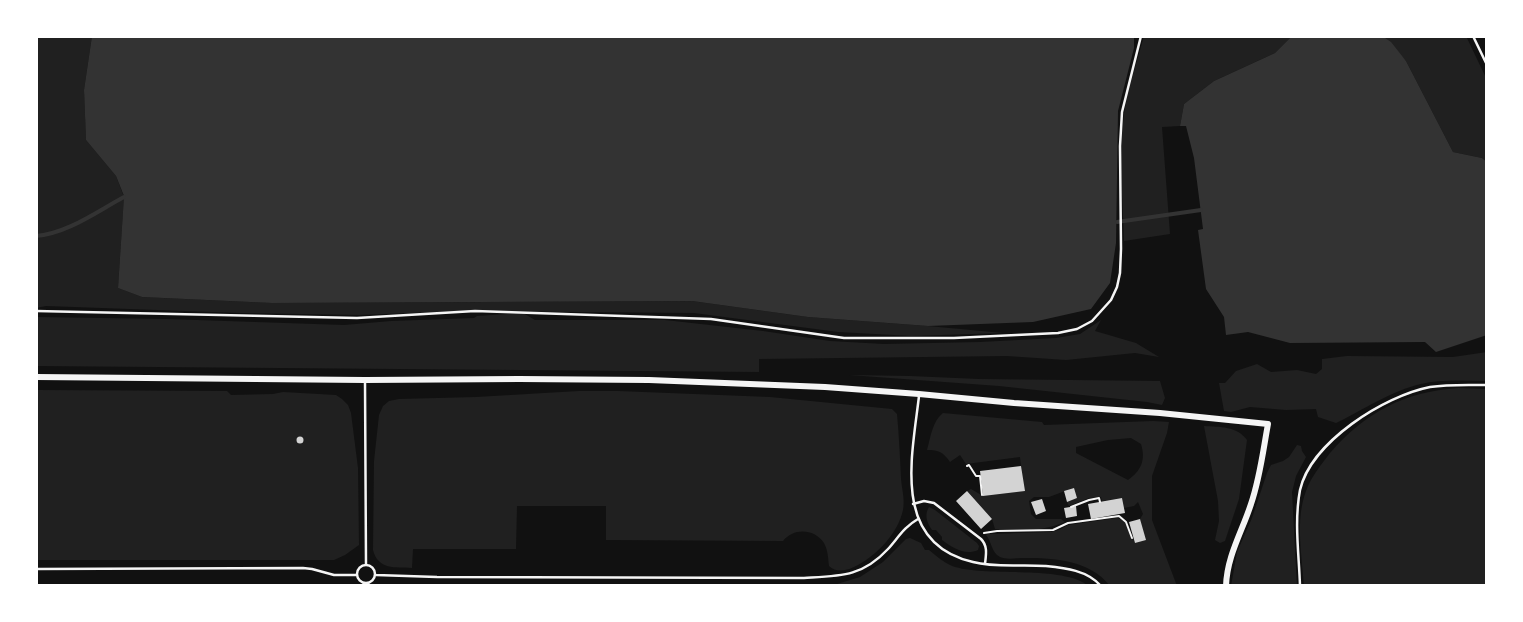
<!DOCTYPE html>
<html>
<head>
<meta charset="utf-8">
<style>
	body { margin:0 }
	#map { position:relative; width:1523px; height:622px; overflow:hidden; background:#111; font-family:Poppins,sans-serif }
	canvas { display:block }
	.frame { position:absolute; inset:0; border:38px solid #fff; pointer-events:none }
</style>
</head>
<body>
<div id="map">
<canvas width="1523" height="622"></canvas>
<div class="frame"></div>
</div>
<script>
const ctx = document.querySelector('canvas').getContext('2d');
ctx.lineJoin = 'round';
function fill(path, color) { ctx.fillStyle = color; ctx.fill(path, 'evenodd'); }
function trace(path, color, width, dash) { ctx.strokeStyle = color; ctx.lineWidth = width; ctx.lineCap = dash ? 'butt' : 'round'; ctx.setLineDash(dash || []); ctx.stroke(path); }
const green = new Path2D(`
	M36 36H92L84 90 86 140 116 176 124 197 118 288 142 297 272 303 692 301 808 317 928 326 1003 333 912 336 838 332 694 313 462 311 359 315 240 313 46 306 36 308Z
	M1144 36H1292L1275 53 1214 81 1184 104 1180 126 1162 127 1170 234 1124 241C1123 199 1118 156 1124 114 1128 88 1137 62 1144 36Z
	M1382 36H1466L1487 80V162L1482 158 1453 152 1406 61Z
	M523 313 535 320H665L763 331 830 341 884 344 980 342 1056 338 1080 334 1101 320 1095 331 1136 343 1159 357 1135 353 1066 360 1007 356 759 359V372L36 366V317L167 319 344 325 391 321 474 318 477 316Z
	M1487 352V381C1465 381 1441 379 1421 384 1393 390 1361 411 1336 423L1318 417 1316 409 1286 410 1250 407 1231 412 1224 411 1219 383H1225L1236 371 1257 364 1271 372 1297 370 1316 374 1322 369V359L1347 356 1453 357Z
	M849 375 910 376 979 379 1160 381 1165 398 1162 405 1147 402 999 386Z
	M1458 388 1487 389V586H1304C1302 555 1295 520 1306 491 1311 477 1321 465 1330 453 1366 412 1404 392 1458 388Z
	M36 390 227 391 231 395 273 394 283 392 336 395 342 399 348 405 351 413 358 468 359 545 345 555 334 560H36Z
	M579 391H618L770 397 892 409 897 414C899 436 900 457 901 479 902 490 905 499 903 510 898 533 878 554 858 565 849 570 837 574 829 566 828 558 828 550 824 543 814 528 793 528 783 541L606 540V506H517L516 549H413L412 568C395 567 378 570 373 550L374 461 379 415 383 406 389 401 399 399 476 397Z
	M943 413 1042 422 1044 425 1153 421 1169 422 1167 433 1152 476V520L1177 586H1110C1090 560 1054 558 1024 558 1017 558 1006 560 1000 557 991 552 992 542 986 535L988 534 1051 532 1059 530 1068 525 1117 518C1127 520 1128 530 1131 538H1133L1135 543 1145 539 1140 519 1143 514 1138 502 1134 506 1124 508 1122 498 1102 501 1101 497 1089 498 1069 506 1067 502 1077 498 1073 488 1049 497H1034L1029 501 1031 514 1036 519H1061L1065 522C1044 531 1018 532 995 529L992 519 967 491 971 489 983 496 1024 491 1020 457 966 464 960 455 950 462C943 452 939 450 927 450 931 436 932 422 943 413ZM1131 438 1141 444C1146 460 1141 471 1128 480L1076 453V447L1108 440Z
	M1204 426C1220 427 1237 426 1247 440L1239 499 1225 541 1220 543 1215 540 1219 521 1218 501Z
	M1297 445 1301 446 1302 451 1306 457 1296 476 1292 492 1297 586H1231L1237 552 1252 518 1267 473 1271 465 1283 461 1289 457Z
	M929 507 935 510 977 543 979 546 978 550C965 556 953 548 942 540V537L936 530H932C927 523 924 515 929 507Z
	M910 538 921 543 925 550H929C936 556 946 564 955 567 990 577 1062 565 1089 586H813L837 584 860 577 883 562 906 539Z`);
const water = new Path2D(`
	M92 36H1134V48L1118 111 1116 243 1110 283 1091 309 1033 322 928 326 808 317 692 301 272 303 142 297 118 288 124 196 116 176 86 140 84 90Z
	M1292 36H1382L1391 42 1406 61 1453 152 1482 158 1487 162V335L1436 352 1425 342 1290 343 1248 332 1226 335 1224 317 1206 289 1198 230 1203 229 1194 158 1186 126H1180L1184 104 1214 81 1275 53Z`);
const stream = new Path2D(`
	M1117 222 1201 210
	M36 236C68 233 96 212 124 197`);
const building = new Path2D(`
	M296.5 440a3.5 3.5 0 1 1 7 0a3.5 3.5 0 1 1-7 0Z
	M1021 466 1025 491 983 496 980 471Z
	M1074 488 1077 498 1067 502 1064 491Z
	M967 491 992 519 981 529 956 501Z
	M1122 498 1125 513 1091 519 1088 504Z
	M1042 499 1046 511 1036 515 1031 502Z
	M1076 506 1077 516 1066 518 1064 508Z
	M1140 519 1146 540 1135 543 1129 522Z`);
const path = new Path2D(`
	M967 466 969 465 976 476H980L982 495
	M1071 507 1089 500 1099 498 1100 502
	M984 533 997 531 1053 530 1068 523 1119 516 1126 522 1132 538`);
const service = new Path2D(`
	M1473 36 1487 65
	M36 311 357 318 475 311 711 319 844 338H954L1058 333 1077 329 1092 321 1111 300 1117 287 1120 273 1121 249 1120 146 1122 112 1141 36
	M365 382 366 565
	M919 396C912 457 891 543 973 562 996 568 1021 564 1045 566 1065 568 1087 570 1101 586
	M913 504 924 501 934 503 981 539C988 546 986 555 985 564
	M357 574a9 9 0 1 1 18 0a9 9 0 1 1-18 0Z
	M36 569 303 568 312 569 334 575H357
	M376 575 437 577 804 578C840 576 862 577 888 549 898 538 904 527 918 519
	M1300 586C1299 554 1294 522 1300 490 1311 442 1384 396 1430 387 1449 384 1468 385 1487 385`);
const tertiary = new Path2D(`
	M36 377 365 380 519 379 649 380 825 387 919 394 1014 403 1160 413 1268 424C1263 451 1260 478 1251 504 1242 532 1227 556 1226 586`);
fill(green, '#202020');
fill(water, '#333');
trace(stream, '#333', 4);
fill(building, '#d3d3d3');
trace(path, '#f5f5f5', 2);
trace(service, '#f5f5f5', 2.5);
trace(tertiary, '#f5f5f5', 6);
</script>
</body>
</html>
